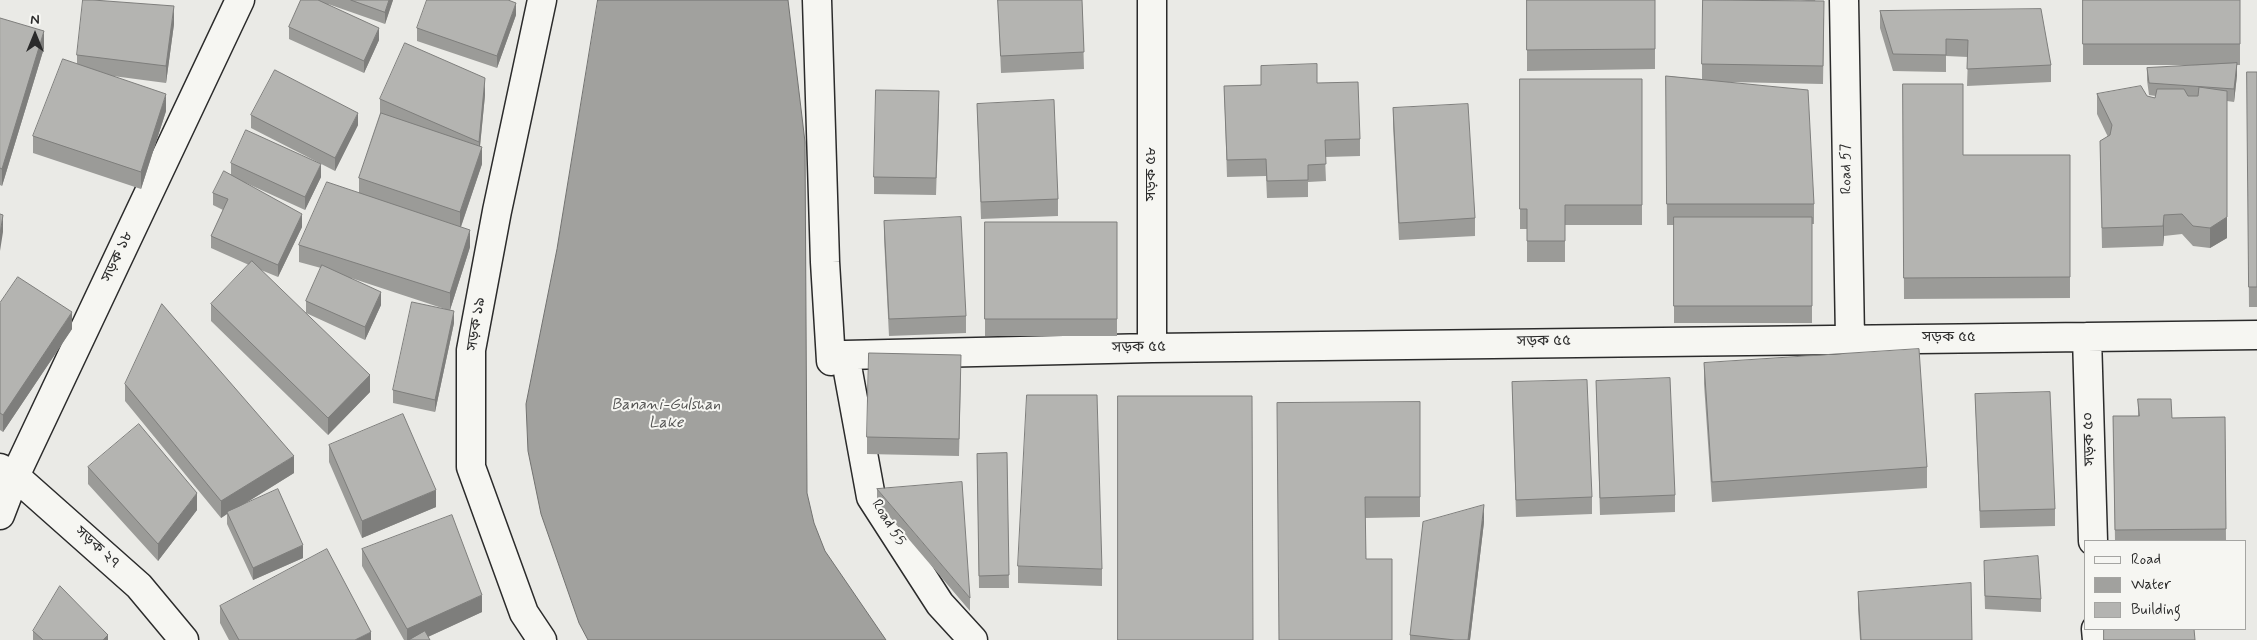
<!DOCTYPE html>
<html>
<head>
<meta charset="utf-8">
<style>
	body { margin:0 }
	#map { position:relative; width:2257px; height:640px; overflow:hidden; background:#eaeae6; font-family:Mynerve,sans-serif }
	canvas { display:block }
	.legend { position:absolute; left:2084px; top:540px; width:162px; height:90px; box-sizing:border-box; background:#f6f6f2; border:1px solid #a5a5a2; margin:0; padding:6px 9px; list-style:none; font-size:15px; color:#2b2b2b }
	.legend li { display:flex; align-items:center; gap:10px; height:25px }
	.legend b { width:25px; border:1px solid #a5a5a2 }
	.north { position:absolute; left:10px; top:10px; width:50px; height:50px; -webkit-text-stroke:4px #f6f6f2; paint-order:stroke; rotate:0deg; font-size:14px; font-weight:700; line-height:20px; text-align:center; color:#2b2b2b }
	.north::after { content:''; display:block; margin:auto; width:18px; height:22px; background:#2b2b2b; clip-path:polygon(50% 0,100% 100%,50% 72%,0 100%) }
</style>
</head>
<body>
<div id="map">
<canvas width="2257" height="640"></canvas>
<ul class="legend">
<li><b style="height:6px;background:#f6f6f2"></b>Road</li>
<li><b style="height:14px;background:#a1a19e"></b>Water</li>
<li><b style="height:14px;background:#b4b4b1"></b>Building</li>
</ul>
<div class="north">N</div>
</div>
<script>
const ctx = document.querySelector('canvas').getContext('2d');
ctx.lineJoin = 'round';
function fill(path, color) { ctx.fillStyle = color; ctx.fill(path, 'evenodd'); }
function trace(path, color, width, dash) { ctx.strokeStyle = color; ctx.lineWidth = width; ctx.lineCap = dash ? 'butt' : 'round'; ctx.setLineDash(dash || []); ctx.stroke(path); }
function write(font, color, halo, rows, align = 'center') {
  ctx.font = font + ' Mynerve,"Noto Sans Bengali",sans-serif'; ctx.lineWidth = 4; ctx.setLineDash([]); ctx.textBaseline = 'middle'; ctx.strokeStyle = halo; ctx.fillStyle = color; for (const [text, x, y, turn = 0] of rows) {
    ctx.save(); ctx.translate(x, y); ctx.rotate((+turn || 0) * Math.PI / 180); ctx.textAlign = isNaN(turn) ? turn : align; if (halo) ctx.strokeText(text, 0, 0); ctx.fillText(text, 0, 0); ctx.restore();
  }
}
const water = new Path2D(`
	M598 0H788L805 142 807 493 814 523 825 551 886 640H588L579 623 541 514 528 451 526 404 557 249Z`);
const minor = new Path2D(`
	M817 0 825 262 831 361 845 355 1152 348 2257 335
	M1152 0V348
	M1844 0 1850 338
	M2087 337 2093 541
	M845 355 871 497 940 604 973 640
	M0 468 15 476 139 586 184 640
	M0 515 15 476 240 0
	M2096 629 2097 640
	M542 640 524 613 471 467V350L497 211 542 0`);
const wall = new Path2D(`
	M301 0H393L385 24 328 4 379 40 364 73 289 39V27Z
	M998 0H1082L1084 69 1001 73Z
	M1527 0H1655V69L1527 71Z
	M1800 0H1815L1824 19 1823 84 1729 82 1814 204V224H1812V323H1674V225H1667L1666 76 1702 79V64L1808 1Z
	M2083 0H2240V65H2237V75L2234 102 2227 101V238L2210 248 2193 246 2182 234 2164 236 2163 246 2102 248 2100 141 2108 137 2097 114V94L2155 98 2156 96 2149 95 2147 80V68L2197 65H2083Z
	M1880 11 2051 65V82L1967 86 1968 57 1946 56V72L1893 71 1880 28Z
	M516 15 497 68 417 41V28Z
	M0 18 44 48 2 186 0 185Z
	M174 24 166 83 113 76 166 111 141 189 33 153V136L77 64V55Z
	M1261 66 1317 83 1360 139V156L1325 157 1326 181 1308 182V197L1267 198 1266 176 1227 177 1224 86 1261 85Z
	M2247 72H2257V307H2249Z
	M1520 79H1642V225H1565V262H1527V229H1520Z
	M1903 84 1963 155H2070V298L1904 299Z
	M485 95 480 147 482 164 461 227 470 247 450 310 454 323 435 412 393 403V390L445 309 351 278 381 305 365 340 306 313V301L321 268 299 262V245L359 192V178L380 115V99Z
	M977 104 1058 199V216L981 219Z
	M939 108 936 195 874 194V177Z
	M1393 108 1475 218V236L1399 240 1393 125Z
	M251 115 358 125 335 171 251 128Z
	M231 163 321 177 305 210 246 183 302 227 278 277 261 270 370 392 328 435 211 321V304L249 265 211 248V236L223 210 213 205V193L231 174Z
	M884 221 966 316V333L889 336 884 238Z
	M985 222H1117V336H985Z
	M0 303 72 329 3 432 0 430Z
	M1704 363 1927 467V488L1712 502 1704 384Z
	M961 372 959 456 867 454V437Z
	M1596 381 1675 495V512L1600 515Z
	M1512 382 1592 497V514L1516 517Z
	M125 384 294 473 241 506 303 558 253 580 227 524V514L221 518 125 401Z
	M1975 394 2055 509V526L1980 528Z
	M2138 399 2172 418 2225 417 2226 541H2115L2113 416H2138Z
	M1420 402V517L1365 518 1366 559 1279 640Z
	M329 445 436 507 362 538 329 462Z
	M1007 453 1009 588H979L977 454Z
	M88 467 197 510 158 561 88 484Z
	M877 489 970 598V611L877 502Z
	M1484 522 1470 640H1410V635Z
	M362 549 482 612 428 637 430 640H404L362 566Z
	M1018 566 1102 569V586L1018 583Z
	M1984 574 2041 599V612L1985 609Z
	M1858 592 1972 640H1860L1858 609Z
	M220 606 371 640H229L220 623Z
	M33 631 108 640H33Z`);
const shadedWall = new Path2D(`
	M389 0H393L385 24V12Z
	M516 3V15L497 68V56Z
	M174 6V24L166 83V66Z
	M379 28V40L364 73V61Z
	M44 31V48L2 186V169Z
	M2237 63V75L2234 102V89Z
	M485 78V95L479 155 482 147V164L460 229V212L479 156V142Z
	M166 94V111L141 189V172Z
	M358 113V125L335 171V158Z
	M321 164V177L305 210V197Z
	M302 214V227L278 277V265Z
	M3 215V232L0 251V234Z
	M2164 215V236L2163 246V226Z
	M2227 217V238L2210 248V228Z
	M470 230V247L450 310V293Z
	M381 292V305L365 340V327Z
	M454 311V323L435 412V400Z
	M72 312V329L3 432V415Z
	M370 375V392L328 435V418Z
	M294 456V473L228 514 227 512V514L221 518V501Z
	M436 490V507L362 538V521Z
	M197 493V510L158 561V544Z
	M1484 505V522L1470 640H1468Z
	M303 545V558L253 580V568Z
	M482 595V612L421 640H407V629Z
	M371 632V640H355Z
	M108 635V640H103Z`);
const building = new Path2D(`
	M83 0H93L174 6 166 66 77 55Z
	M301 0H318L379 28 364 61 289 27Z
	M351 0H389L385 12Z
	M427 0H508L516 3 497 56 417 28Z
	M998 0H1082L1084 52 1001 56Z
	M1527 0H1655V49L1527 50Z
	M1703 0 1824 1 1823 66 1702 64Z
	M2083 0H2240V44H2083Z
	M2041 9 2051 65 1967 69 1968 40 1946 39V55L1893 54 1880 11Z
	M0 18 44 31 2 169 0 168Z
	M405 43 485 78 479 142 380 99Z
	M63 59 166 94 141 172 33 136Z
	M2237 63 2234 89 2149 83 2147 68Z
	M1317 64V83L1358 82 1360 139 1325 140 1326 164 1308 165V180L1267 181 1266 159 1227 160 1224 86 1261 85V66Z
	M275 70 358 113 335 158 251 115Z
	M2247 72H2257V287H2249Z
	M1666 76 1808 90 1814 204H1667Z
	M1520 79H1642V205H1565V241H1527V209H1520Z
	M1903 84H1963V155H2070V277L1904 278Z
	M2141 86 2147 96 2155 98 2157 89H2184L2188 96H2198L2199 87 2227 91V217L2210 228 2193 226 2182 214 2164 215 2163 226 2102 228 2100 141 2110 135 2112 125 2097 94Z
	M876 90 939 91 936 178 874 177Z
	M1054 100 1058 199 981 202 977 104Z
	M1468 104 1475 218 1399 223 1393 108Z
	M381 113 482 147 460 212 359 178Z
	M246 130 321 164 305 197 231 163Z
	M224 171 302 214 278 265 211 236 228 199 213 193Z
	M327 182 470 230 450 293 299 245Z
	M0 214 3 215 0 234Z
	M961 217 966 316 889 319 884 221Z
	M1674 217H1812V306H1674Z
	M985 222H1117V319H985Z
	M252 261 370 375 328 418 211 304Z
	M322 265 381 292 365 327 306 301Z
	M18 277 72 312 3 415 0 413V303Z
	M412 302 454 311 435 400 393 390Z
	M162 304 294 456 221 501 125 384Z
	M1919 349 1927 467 1712 482 1704 363Z
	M869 353 961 355 959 439 867 437Z
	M1670 378 1675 495 1600 498 1596 381Z
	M1587 380 1592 497 1516 500 1512 382Z
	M2050 392 2055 509 1980 511 1975 394Z
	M1027 395H1097L1102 569 1018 566Z
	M1118 396H1252L1253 640H1118Z
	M2138 399H2171L2172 418 2225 417 2226 529 2115 530 2113 416H2139Z
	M1420 402V497H1365L1366 559H1392V640H1279L1277 403Z
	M403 414 436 490 362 521 329 445Z
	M139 424 197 493 158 544 88 467Z
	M1007 453 1009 575 979 576 977 454Z
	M962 482 970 598 877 489Z
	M278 489 303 545 253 568 227 512Z
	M1484 505 1468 640H1455L1410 635 1423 522Z
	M452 515 482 595 407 629 362 549Z
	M327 549 371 632 355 640H239L220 606Z
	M2038 556 2041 599 1985 596 1984 561Z
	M1971 583 1972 640H1861L1858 592Z
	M60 586 108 635 103 640H43L33 631Z
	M2104 629H2194L2195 640H2104Z
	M425 631 430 640H409Z`);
const streetNames = [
	["Road 57",1847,169,-91],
	["সড়ক ৫৮",1152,174,-90],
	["সড়ক ১৮",118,257,-65],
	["সড়ক ১৯",477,324,-81],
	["সড়ক ৫৫",1949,338],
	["সড়ক ৫৫",1544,342,-1],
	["সড়ক ৫৫",1139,348,-1],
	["সড়ক ৫০",2090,439,-92],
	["Road 55",888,523,58],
	["সড়ক ২৭",97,548,42]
];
const waterNames = [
	["Banani-Gulshan",666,406],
	["Lake",666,424]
];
fill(water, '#a1a19e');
trace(water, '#727270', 1);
trace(minor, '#2b2b2b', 31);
trace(minor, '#f6f6f2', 28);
fill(wall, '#9b9b98');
fill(shadedWall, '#7e7e7c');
fill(building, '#b4b4b1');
trace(building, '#7e7e7c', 1);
write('15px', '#2b2b2b', '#f6f6f2', streetNames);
write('italic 16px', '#545453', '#f6f6f2', waterNames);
</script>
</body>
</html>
